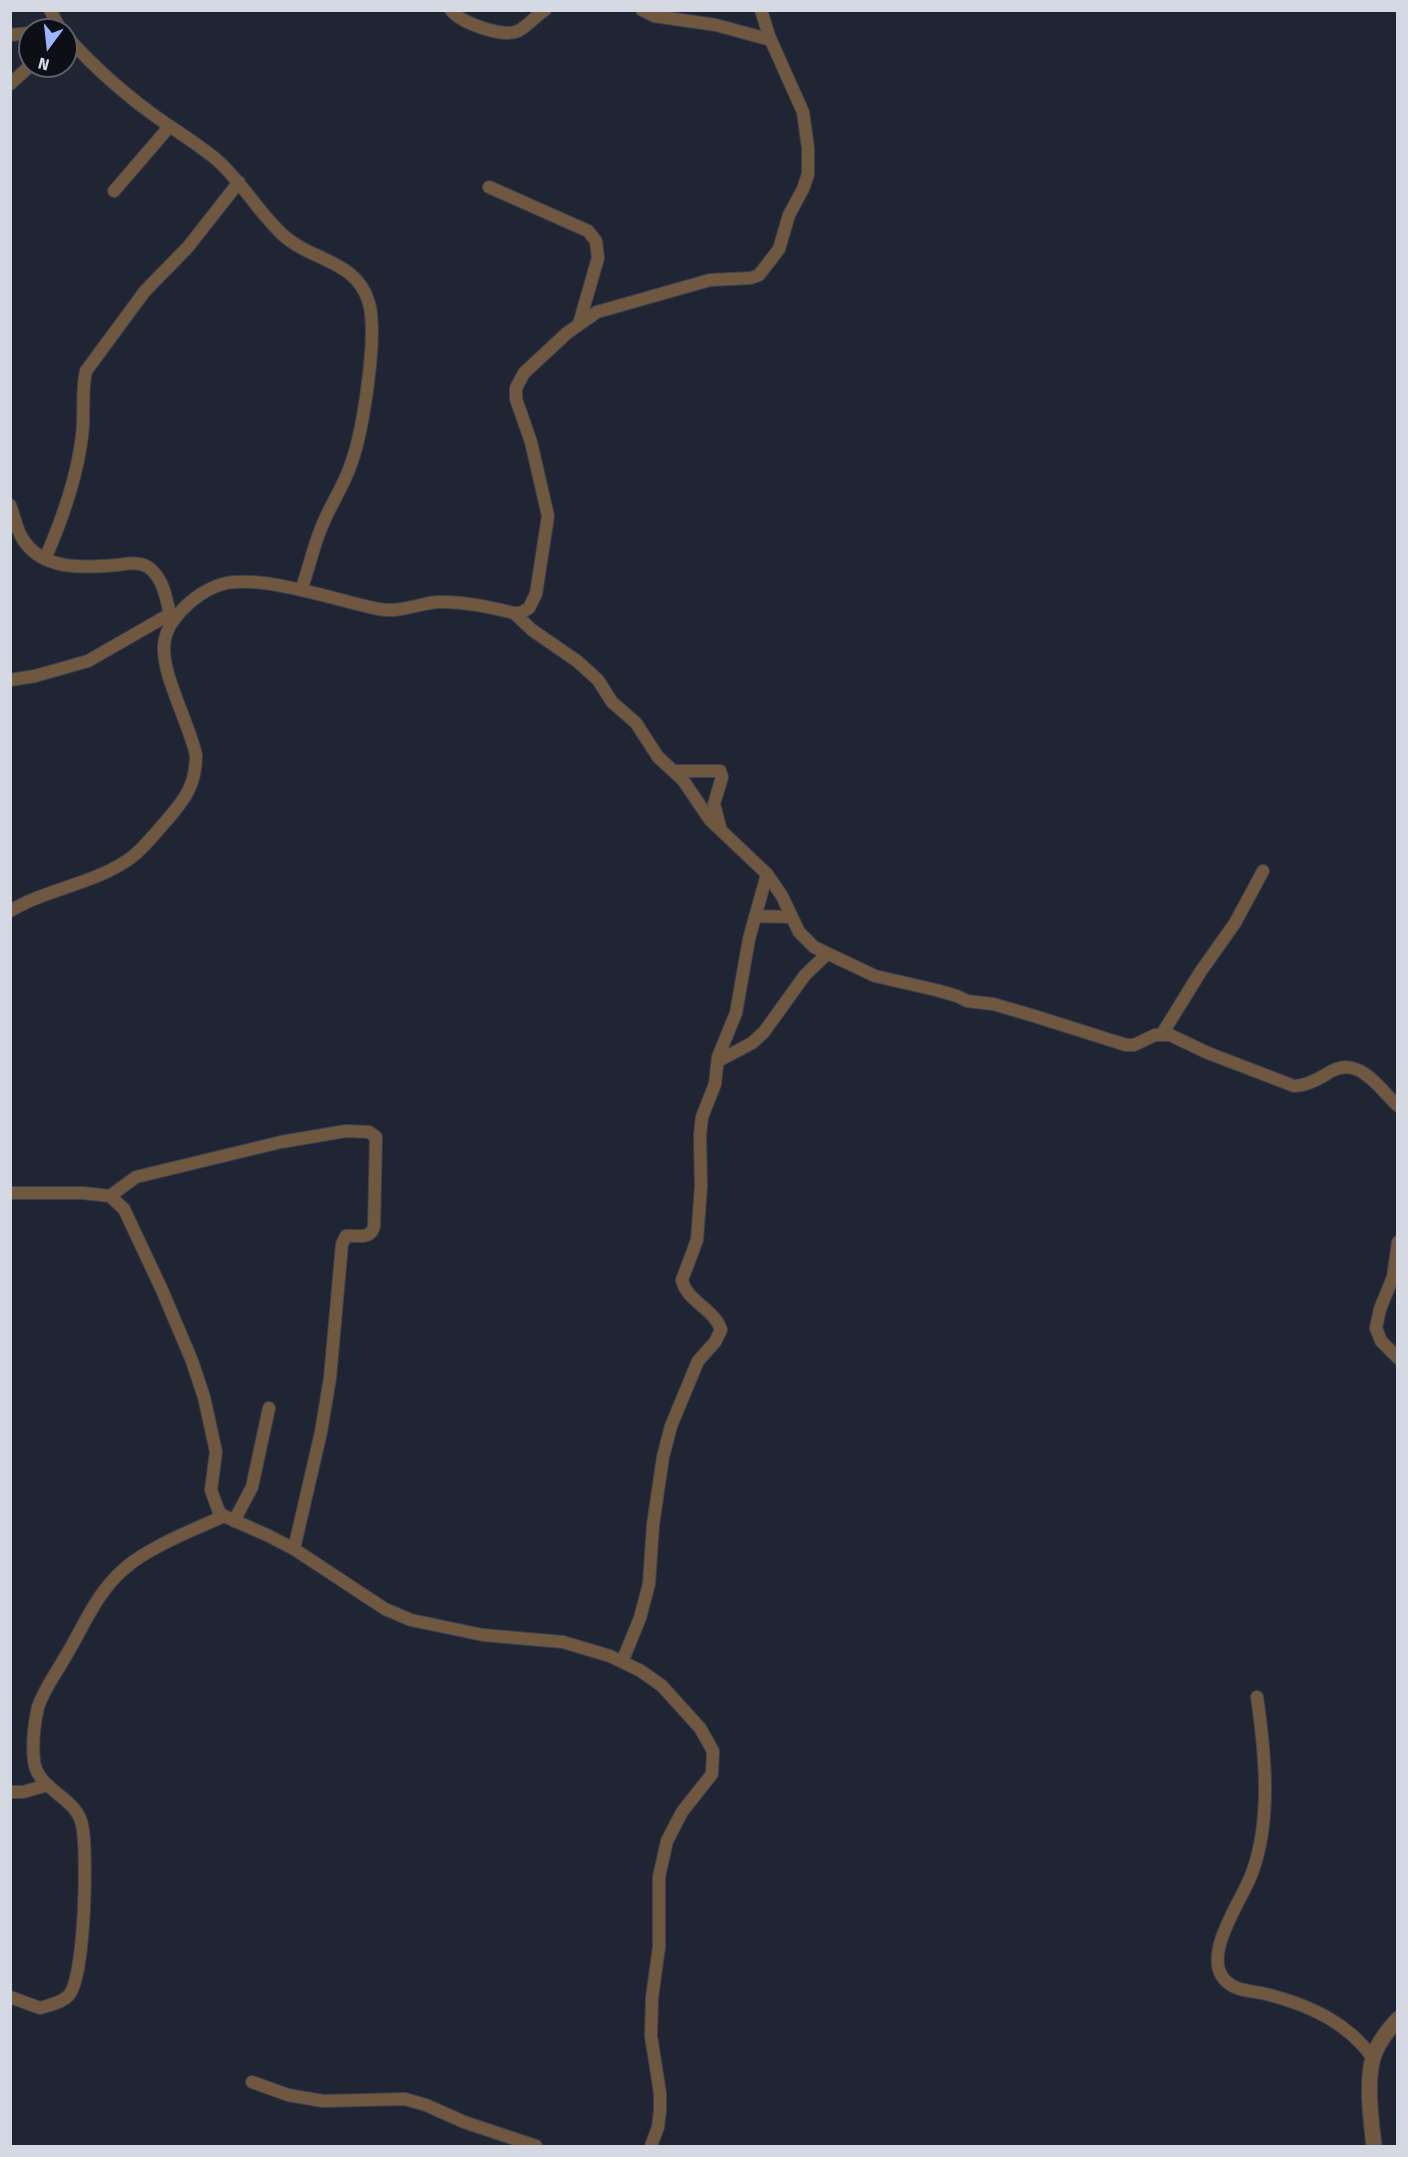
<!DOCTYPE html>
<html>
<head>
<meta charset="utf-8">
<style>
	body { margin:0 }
	#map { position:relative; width:1408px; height:2157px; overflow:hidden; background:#1f2533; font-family:"Fira Sans",sans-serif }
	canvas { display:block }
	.frame { position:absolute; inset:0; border:12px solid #d5d9e3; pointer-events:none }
	.north { position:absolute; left:18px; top:18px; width:60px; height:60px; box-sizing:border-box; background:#0c0f15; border:2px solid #5c6067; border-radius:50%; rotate:195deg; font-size:16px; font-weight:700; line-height:24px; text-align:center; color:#d5d9e3 }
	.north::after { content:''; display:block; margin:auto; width:21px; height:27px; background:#9cb4fd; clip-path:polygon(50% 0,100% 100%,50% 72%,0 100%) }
</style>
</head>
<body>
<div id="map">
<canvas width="1408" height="2157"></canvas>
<div class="frame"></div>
<div class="north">N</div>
</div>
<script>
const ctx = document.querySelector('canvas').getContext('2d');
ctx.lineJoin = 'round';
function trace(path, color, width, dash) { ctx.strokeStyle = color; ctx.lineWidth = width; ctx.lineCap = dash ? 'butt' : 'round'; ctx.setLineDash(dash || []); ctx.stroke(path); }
const minor = new Path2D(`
	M50 10 61 30
	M451 10C461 23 503 38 518 31 528 26 535 16 545 10
	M642 10 654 16 716 25 771 40
	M10 35 30 33
	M66 36C94 67 130 99 165 123 183 135 200 146 217 160 242 182 258 212 283 235 311 261 357 260 369 303 378 336 363 431 351 464 344 486 330 505 322 526 313 547 309 569 301 590
	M10 84 30 66
	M489 187 588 231 596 241 598 258 579 324
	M114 191 170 126
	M10 505C14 515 16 527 21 536 40 571 83 568 117 565 127 564 139 561 148 567 166 580 166 603 172 621
	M45 559C62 520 77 479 82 436 85 414 81 392 86 371L145 291 188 247 239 182
	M514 613 532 630 577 661 598 680 612 702 636 723 658 757 683 780 710 820 767 874 782 896 799 932 814 947 875 976 936 990 957 996 967 1001 993 1004 1031 1015 1126 1045H1134L1155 1035H1170L1208 1053 1294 1086C1305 1086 1315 1081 1325 1075 1357 1052 1376 1085 1398 1106
	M10 680 35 676 88 661 170 614
	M673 771H720L722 777 714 804 720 827
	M10 911C48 888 96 884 132 857 145 847 156 832 167 820 186 798 196 784 196 755 189 723 162 675 164 646 165 631 172 621 182 610 192 599 208 588 223 584 264 574 337 601 379 609 399 613 418 604 437 602 463 601 489 607 514 613H521L529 608 536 594 548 516 531 442 516 399V388L524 373 567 333 597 312 710 280 751 278 759 275 779 249 789 215 803 189 808 174V148L803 112 769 36 761 10
	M755 916 792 917
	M1162 1034 1201 971 1235 923 1263 871
	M718 1061 752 1043 764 1032 805 975 827 954
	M10 1193H83L110 1196 124 1209 162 1290 192 1361 204 1397 216 1452 211 1490 219 1512 224 1516 269 1536 294 1549 385 1609 411 1620 483 1635 563 1642 610 1656 641 1671 662 1686 700 1728 713 1751 712 1774 682 1812 667 1841 659 1877V1947L652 1998 651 2036 660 2093V2110L658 2127 651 2146
	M110 1196 136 1177 281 1142 346 1131 369 1132 376 1137 374 1226C371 1240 358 1235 346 1236L342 1244 330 1378 321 1432 294 1549
	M1398 1242 1393 1277 1380 1309 1376 1328 1381 1341 1398 1358
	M234 1521 252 1487 269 1408
	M622 1662 640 1618 649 1584 653 1525 663 1457 671 1426 698 1361 715 1342 721 1330C715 1309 686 1301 682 1280L697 1240 701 1186 700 1135 702 1117 715 1084 718 1057 736 1013 749 939 767 874
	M1257 1697C1265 1752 1272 1820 1252 1873 1243 1899 1202 1953 1224 1979 1236 1993 1254 1990 1270 1995 1311 2006 1348 2023 1373 2058
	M10 1792H23L48 1785
	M10 1997 40 2008C49 2005 62 2003 69 1995 85 1977 88 1851 82 1825 77 1797 37 1790 34 1761 32 1745 34 1723 38 1707 44 1689 55 1675 64 1659 83 1628 96 1593 124 1569 147 1548 195 1529 224 1516
	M252 2082 288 2095 323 2101 405 2099 426 2105 464 2122 536 2146`);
const tertiary = new Path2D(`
	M1374 2146C1371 2121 1366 2082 1373 2058 1377 2044 1388 2030 1398 2019`);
trace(minor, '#3c424f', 14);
trace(tertiary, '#3c424f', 17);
trace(minor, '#705840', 12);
trace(tertiary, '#705840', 15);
</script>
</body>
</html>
